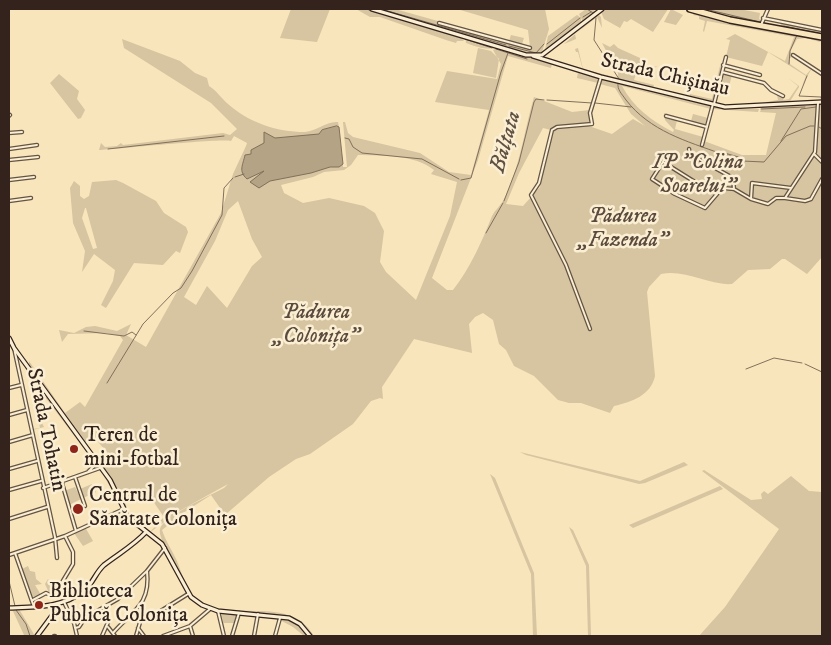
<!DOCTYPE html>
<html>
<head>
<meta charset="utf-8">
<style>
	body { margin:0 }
	#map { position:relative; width:831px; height:645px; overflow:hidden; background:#f8e5bb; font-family:"IM FELL DW Pica",serif }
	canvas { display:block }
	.frame { position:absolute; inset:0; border:10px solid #33231c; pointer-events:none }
</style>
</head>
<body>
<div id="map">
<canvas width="831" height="645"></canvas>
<div class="frame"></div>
</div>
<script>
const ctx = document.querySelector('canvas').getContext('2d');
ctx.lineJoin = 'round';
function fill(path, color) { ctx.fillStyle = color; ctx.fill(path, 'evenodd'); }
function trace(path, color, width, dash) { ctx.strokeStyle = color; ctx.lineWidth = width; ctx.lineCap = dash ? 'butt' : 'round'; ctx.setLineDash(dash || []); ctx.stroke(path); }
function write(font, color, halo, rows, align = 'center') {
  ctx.font = font + ' "IM FELL DW Pica",serif'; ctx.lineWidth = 5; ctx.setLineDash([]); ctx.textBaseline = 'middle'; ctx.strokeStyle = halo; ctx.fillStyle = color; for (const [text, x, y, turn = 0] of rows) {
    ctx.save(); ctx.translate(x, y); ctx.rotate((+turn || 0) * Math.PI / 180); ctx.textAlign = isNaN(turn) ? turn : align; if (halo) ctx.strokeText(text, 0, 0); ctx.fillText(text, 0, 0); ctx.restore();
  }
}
const green = new Path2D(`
	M291 9H330L317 42 280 38Z
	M356 9H368L460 36 464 41H457L456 43 446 40 380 17H370Z
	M376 9H395L509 41 511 35 524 38 522 44 530 47 528 30 457 9H545L549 29 542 52 529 53Z
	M586 9H594L595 12 583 22 579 14Z
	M605 9H668L653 32 631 19 627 22 624 21 620 28 604 19 601 12Z
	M671 9 683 15 676 25 664 22Z
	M700 9H739L760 13 759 19 762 20 760 23Z
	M694 13 822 38V40L820 42 806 38 797 39 790 52 795 55 789 59 790 64 806 75 812 68 802 86 806 76 768 52 762 66 726 57 730 40 726 39 735 34 785 61 794 37 707 21 704 32 703 31 705 21 699 19V16L693 15Z
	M598 14 601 17 602 28 597 17 575 34 576 39 564 44Z
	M577 15 581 18V24L545 50 548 36Z
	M781 23 822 31V36L780 28Z
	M465 37 494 47C487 51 474 46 466 43Z
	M122 39 180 61 195 73 207 78 209 86C217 91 221 98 228 104 248 122 276 132 305 132 317 131 326 121 338 122L339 127 331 129 318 164H343V167H347L343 122H345L348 133 353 137 420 153 449 172 471 175 489 110 435 102 447 71 497 79 501 64 493 50 497 48 552 64 551 68 508 56 478 160 432 278 447 290H453C471 267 482 241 492 216 495 210 500 206 503 201 520 168 524 131 534 97L572 112 590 110 591 123 557 126 551 130 543 128 519 173 506 204 523 206 540 187 551 135 554 128 583 124 612 134 633 119 645 126 631 114 615 88 600 84 603 78 712 105 711 109 622 86C633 107 652 121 673 132L674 130 665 120 664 113 668 114 666 117 677 120 675 129 703 137 701 145 704 141 742 155H766L776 113 760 112 762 107 816 105 815 138 819 106 822 103V257L807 274 785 259H782L770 269 748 270 732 284C710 286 686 269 661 274L649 287 647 292 655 376C651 395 632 402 614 406L610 413 581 403H569L558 400 534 376 514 366 506 350 499 344 493 320 483 313 475 317 469 324 472 353 414 339 382 387 383 399 380 398 371 401 353 424 310 454 296 459 269 477 225 515 211 495 183 513 162 530C165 540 172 550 177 561 182 573 185 589 196 598 228 626 289 592 314 636H311C282 594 215 632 186 588 181 577 157 538 160 529 162 517 213 494 224 488L228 484 181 510 149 533 164 517 146 491 135 496 133 494 125 500 128 515 112 480 90 451 91 450 101 463 110 456 94 437 85 442 89 450 29 367V361L65 413 80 402 85 407 123 340 120 336 105 333 68 334 62 342 59 330 74 333 86 327 95 326 117 331 131 324 126 335 146 347 221 213 233 174 246 146 247 143 234 136 231 141C224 138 116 149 99 150L101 143 105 147 117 146 121 143 123 145 223 133 230 135 237 129 211 103 124 48ZM358 155C383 156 414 154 434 170L431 174 457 182 450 216 416 300 386 272 380 262 384 231 375 213 364 206 329 198 303 203 284 193 281 185 313 177 324 172 344 170 351 165ZM238 201 252 239 262 257 252 266 227 308 207 286 196 305 184 297 215 241 228 210Z
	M602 43 610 47 614 44 618 48 640 58V64L648 68 658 66 647 71 638 68 634 80 654 85 653 88 583 70 578 52H576L575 49 578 48 583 69 618 78V73Z
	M478 48 491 51 499 59 496 78 473 73Z
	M720 66 722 67 714 102 690 96V94L712 99Z
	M578 72 599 77 598 83 577 78Z
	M722 73 732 75 727 94 726 89 719 88Z
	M59 74 79 91 77 99 85 110 81 118 78 119 50 83Z
	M788 78 799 86V87L789 103 766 105V102L778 100 777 95 784 98 783 100 789 99 798 86Z
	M715 106 722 109H759L758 112 713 109Z
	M693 114 708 118 706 125 691 121Z
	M74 181 80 186V196L84 199 89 196 92 182 116 180 123 183 156 201 164 213 186 227 188 232 180 253 176 251 163 265 134 263 106 308 101 305 113 281 115 270 94 254 82 272 85 251 73 223 70 188ZM85 208H86L97 248 93 249 82 218Z
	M43 391 96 462 85 473 76 474 85 471 94 462 42 393Z
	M35 403 48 421H41L44 427 33 430 30 419 33 429 40 428Z
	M520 452 640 481 684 462 688 465 645 483 639 484 526 455Z
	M101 469 123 508 100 470 77 479 80 489 92 484 96 492 83 498 85 505 77 478Z
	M704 470 751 500 762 499 761 494 764 491 768 494 791 476 809 491 822 492V636H699L725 607 779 529 702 471Z
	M490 474 495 478 534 573 537 636H533L531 574Z
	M720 486 723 489 633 528 629 525Z
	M75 487 81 499 69 505 64 491Z
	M85 527 93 541 83 546 74 533Z
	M569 527 573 530 589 565 591 636H588L586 566Z
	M28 566 30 571 35 572 36 579 42 584 35 585 41 595 33 597 22 569Z
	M48 579 50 582 54 581 55 583 60 580 62 589 50 595 45 584Z
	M12 609H19L35 636 24 635Z
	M221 612 237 614 235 623H223L226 636Z
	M281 617 298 624 309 636H304L293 627 280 620Z`);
const water = new Path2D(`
	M337 126 339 127 343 164 339 167H330L311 173 270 181 259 188 250 182 264 171 247 179C238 171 243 165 245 155L251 154V150L264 143V132L275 138 319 134 322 130Z
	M721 152 742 158 743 162 721 156Z`);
const stream = new Path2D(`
	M366 9 410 22
	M381 9 506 45
	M587 9 593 13
	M705 9 760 22
	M583 17 591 12
	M596 18 594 40 619 79
	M784 26 822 34
	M465 39 492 48
	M547 44 580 18
	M509 46 536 53 544 44
	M496 49 527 59
	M789 64 790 51 797 35
	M807 76 799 96 821 97 822 101
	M618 83C617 90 622 94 626 100 650 131 686 141 722 154
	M547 100 592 103
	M595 103 631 107
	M822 105V110
	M761 109 805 107
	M819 127 822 129
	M345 138 349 139 353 147 362 153 422 159 459 179
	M781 141 801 109 816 107
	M108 149 224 136
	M742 161 764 162 786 136 810 126H814
	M235 177 244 174
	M461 180 471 178 501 72 508 53
	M504 201 519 162 534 102 536 99 544 100
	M486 233 503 203
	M84 331 124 336 132 332 136 335
	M805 364 822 372
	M746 369 774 358 802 363
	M107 383 143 324 173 293 181 288 192 271 222 215 224 188 233 178
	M9 581 15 606
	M16 610 26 624 30 636`);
const street = new Path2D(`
	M763 18 822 30
	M439 23 530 48
	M761 25 768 9
	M793 55 822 74
	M723 65 760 75
	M722 72 764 83 771 90 783 96
	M714 104 726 57
	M9 116 10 115
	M666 116 707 127
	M9 133 22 132
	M702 145 713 104
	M9 149 37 145
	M689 149 690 154 733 178 734 189
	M814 154 822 162
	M664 157 663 162 695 182 704 184 718 193 723 188 734 189 751 199 752 183 791 188
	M9 160 38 157
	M663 162 652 179 675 194 705 208 717 194
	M9 180 34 177
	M785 198 805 201 811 199 822 179
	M751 199 768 204 776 198H785L815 152 818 103
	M9 201 31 198
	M590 329 566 265 531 195 539 183 552 130 557 127 592 124 590 113 601 77
	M14 348 55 537 57 558
	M9 388 21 385
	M9 415 27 410
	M9 442 33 435
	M9 469 37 461
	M88 472 97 463
	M75 477 85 506
	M62 483 76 531
	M43 488 100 468
	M9 490 41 481
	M9 519 47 507
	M65 536 73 552V564L61 584 69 600
	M15 553 34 607
	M9 555 65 536 124 509
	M88 587 120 595
	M33 600 46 593 52 596 64 590
	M64 602 74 623 77 636
	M218 611 224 636
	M159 612 188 594
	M190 626 193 636
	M108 627 115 636
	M75 628 79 627 85 618 118 599 147 571 165 548
	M138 628 144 636
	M113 633C132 611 151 605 147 571
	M54 636H55
	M102 636 109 620 104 607
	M136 636 141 619 137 611
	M163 636 190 626 210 609
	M232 636 239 613
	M254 636 258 614
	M275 636 280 618`);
const secondary = new Path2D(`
	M372 9 526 55H542L602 9
	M533 56 601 77 725 107 822 102
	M9 338 14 348 110 480 128 517 162 544 191 597 202 605 218 611 289 618 300 624 310 636
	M9 608C36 607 63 608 85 590 93 583 96 572 104 565 118 554 133 546 146 532
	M37 636 54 613 56 604`);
const highway = new Path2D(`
	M690 9 730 20 822 37`);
const markers = [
	[74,449,5,"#8f2418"],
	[78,509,6,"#8f2418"],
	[39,605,5,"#8f2418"]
];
const streetNames = [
	["Strada Chișinău",665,76,13],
	["Strada Tohatin",45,430,78]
];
const parkNames = [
	["IP ”Colina",698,164],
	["Soarelui”",698,188],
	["Pădurea",623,218],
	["„Fazenda”",623,242],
	["Pădurea",316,314],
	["„Colonița”",316,338]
];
const poiNames = [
	["Teren de",84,437],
	["mini-fotbal",84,461],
	["Centrul de",89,497],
	["Sănătate Colonița",89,521],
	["Biblioteca",49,593],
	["Publică Colonița",49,617]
];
const waterNames = [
	["Bălţata",507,142,-74]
];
fill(green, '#d7c4a0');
fill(water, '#b5a385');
trace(water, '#81705b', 1);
trace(stream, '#81705b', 1);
trace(street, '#645444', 4.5);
trace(secondary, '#33231c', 5.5);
trace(highway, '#33231c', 8);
trace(street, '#faeed3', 2);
trace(secondary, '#faeed3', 3);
trace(highway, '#f8e5bb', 5);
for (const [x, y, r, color] of markers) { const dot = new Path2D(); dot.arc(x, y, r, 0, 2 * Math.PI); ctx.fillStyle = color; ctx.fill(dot); trace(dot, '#faeed3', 2); }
write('21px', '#33231c', '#faeed3', streetNames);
write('italic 21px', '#5c4b3d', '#faeed3', parkNames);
write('21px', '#33231c', '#faeed3', poiNames, 'left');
write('italic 22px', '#605041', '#faeed3', waterNames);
</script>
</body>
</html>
